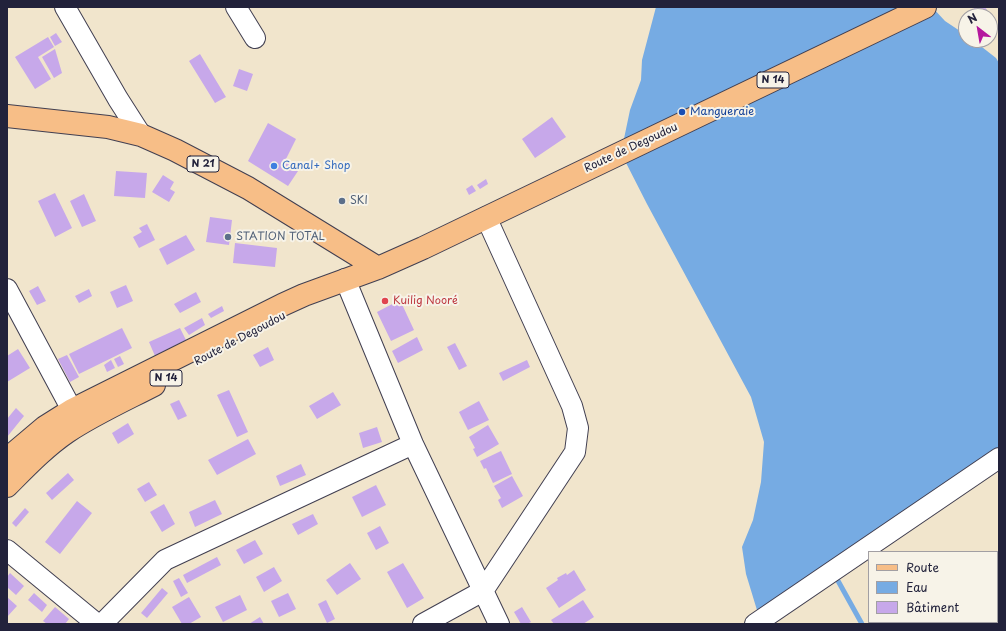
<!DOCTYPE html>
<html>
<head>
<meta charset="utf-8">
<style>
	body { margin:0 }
	#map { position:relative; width:1006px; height:631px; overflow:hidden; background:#f1e5cc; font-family:"Playpen Sans",sans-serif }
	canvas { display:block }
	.frame { position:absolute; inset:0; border:8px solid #22223b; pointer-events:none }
	.legend { position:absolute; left:868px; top:551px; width:130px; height:72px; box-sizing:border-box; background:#f7f3e8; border:1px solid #a29fa3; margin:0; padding:5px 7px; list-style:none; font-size:12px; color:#22223b }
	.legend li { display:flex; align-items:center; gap:8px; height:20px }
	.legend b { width:20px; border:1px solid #a29fa3 }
	.north { position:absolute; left:958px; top:8px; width:40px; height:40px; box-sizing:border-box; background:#f7f3e8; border:1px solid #a29fa3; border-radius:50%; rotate:329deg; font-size:11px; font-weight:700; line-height:16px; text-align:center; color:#22223b }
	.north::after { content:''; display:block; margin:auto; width:14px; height:18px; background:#b5179e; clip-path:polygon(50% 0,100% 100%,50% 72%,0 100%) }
</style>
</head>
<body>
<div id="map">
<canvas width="1006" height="631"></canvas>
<div class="frame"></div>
<ul class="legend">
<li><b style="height:5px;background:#f7be87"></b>Route</li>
<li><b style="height:11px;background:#76abe3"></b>Eau</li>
<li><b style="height:11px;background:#c7a8ea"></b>Bâtiment</li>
</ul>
<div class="north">N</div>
</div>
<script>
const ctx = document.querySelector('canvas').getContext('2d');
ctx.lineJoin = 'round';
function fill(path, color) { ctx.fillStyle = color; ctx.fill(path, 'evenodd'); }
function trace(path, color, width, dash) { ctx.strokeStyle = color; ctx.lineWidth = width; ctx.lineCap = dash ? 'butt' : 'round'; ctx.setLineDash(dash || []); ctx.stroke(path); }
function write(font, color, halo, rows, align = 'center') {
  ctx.font = font + ' "Playpen Sans",sans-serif'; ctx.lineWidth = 4; ctx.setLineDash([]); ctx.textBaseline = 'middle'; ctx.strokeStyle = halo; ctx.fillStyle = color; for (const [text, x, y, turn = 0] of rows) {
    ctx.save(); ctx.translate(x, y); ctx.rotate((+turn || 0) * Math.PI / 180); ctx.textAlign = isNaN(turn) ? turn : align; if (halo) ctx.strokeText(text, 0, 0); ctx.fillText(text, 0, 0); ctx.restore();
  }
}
const water = new Path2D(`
	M656 7H932L945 21 966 35V40H973L996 58 999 63V458L760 620 746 574 742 547 753 520 761 482 764 442 751 397 647 204 621 153 630 110 641 80 642 60Z`);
const stream = new Path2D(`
	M837 579 862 624
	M997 610 999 609
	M944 624 949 622`);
const building = new Path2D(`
	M973 7H985L987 10 979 16Z
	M56 33 62 42 55 46 50 37Z
	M48 37 54 47 38 57 51 79 35 89 15 57Z
	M55 49 62 73 54 78 42 57Z
	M200 54 226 97 215 103 189 61Z
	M239 69 253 74 247 91 233 86Z
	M552 117 566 137 535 158 522 139Z
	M268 123 296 139 286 159 300 168 288 186 248 161Z
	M116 171 147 173 145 198 114 196Z
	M163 175 174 182 170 189 175 192 169 202 152 192Z
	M486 179 488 184 480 189 477 185Z
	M472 185 476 191 469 195 466 189Z
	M55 193 72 228 55 237 38 201Z
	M84 194 96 221 82 227 70 201Z
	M210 217 232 220 229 245 206 242Z
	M147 224 155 240 139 248 133 237 142 232 139 228Z
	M186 235 195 250 167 265 159 249Z
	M235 243 277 248 275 267 233 263Z
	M126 285 133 301 117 308 110 292Z
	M38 286 46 301 37 305 29 291Z
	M89 289 92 296 79 303 75 296Z
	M196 292 201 302 180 313 174 304Z
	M400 300 414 330 391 341 377 312Z
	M222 306 224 311 211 318 208 314Z
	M202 318 205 325 189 335 184 328Z
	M122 328 132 348 79 374 69 354Z
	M180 328 186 340 155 356 149 342Z
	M417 337 423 350 398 363 392 351Z
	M455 343 467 366 459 370 447 347Z
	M268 347 274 360 260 367 253 355Z
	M18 349 30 368 7 382V356Z
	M67 355 79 377 70 382 58 359Z
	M120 356 124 364 118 367 114 359Z
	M111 360 115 368 107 372 104 365Z
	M527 360 530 367 503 381 499 373Z
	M229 390 248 432 237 437 217 395Z
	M333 392 341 405 317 419 309 406Z
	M179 400 187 416 178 420 170 404Z
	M479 401 489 420 468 430 459 412Z
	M16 408 24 416 7 437V419Z
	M128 423 134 434 118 444 112 433Z
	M488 425 499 444 477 457 473 449 475 448 469 437Z
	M377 427 382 442 363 448 359 433Z
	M248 439 256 454 217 475 208 460Z
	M501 451 512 474 493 483 486 468 484 469 480 461Z
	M301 464 306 475 280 486 276 476Z
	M68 473 74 480 52 500 46 493Z
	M512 476 523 496 502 508 498 500 501 498 494 486Z
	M149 482 157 495 145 502 137 489Z
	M376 485 386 505 362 517 352 497Z
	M215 500 222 514 195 527 189 512Z
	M77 501 92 513 60 554 45 542Z
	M164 504 175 524 162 532 150 512Z
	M25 508 29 512 16 527 12 523Z
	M313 514 318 524 298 535 292 524Z
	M380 526 389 543 376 550 367 533Z
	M255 540 263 554 244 564 236 550Z
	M217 557 221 565 187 583 183 575Z
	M350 563 361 579 337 595 326 580Z
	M403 563 424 598 407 608 387 572Z
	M274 567 282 581 264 592 256 577Z
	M574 570 586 590 559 608 546 588 558 580 557 578 566 573 567 575Z
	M10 573 24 586 16 595 7 587V577Z
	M179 578 188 593 181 597 173 581Z
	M162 588 168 593 147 618 141 613Z
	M34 593 47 605 42 612 28 600Z
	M288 593 296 609 279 617 271 601Z
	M240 595 247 610 223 622 215 607Z
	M7 597 17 606 7 617Z
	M189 597 201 617 189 624H182L172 607Z
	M326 600 335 619 327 623 318 604Z
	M583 600 594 617 583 624H554L551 620Z
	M55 607 69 619 65 624H47L43 621Z
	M522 607 531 622 527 624H521L514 612Z
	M260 617 264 624H249Z`);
const minor = new Path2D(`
	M65 7 118 99 141 135
	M236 7 255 38
	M345 279 413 444 499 624
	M7 289 72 410
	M7 550 97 624
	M102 624 165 560 413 444
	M423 624 483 591 575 452 578 428 572 406 486 217
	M755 624 999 458`);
const primary = new Path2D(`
	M7 116 108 127 141 135 175 150 248 188 378 268
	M7 459 45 427 72 410 282 305 304 295 378 268 423 248 925 7
	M7 486C26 467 45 447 67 432 94 414 125 400 154 385`);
const markers = [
	[682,112,4,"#1a4fb4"],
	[274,166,4,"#3f7fe0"],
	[342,201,4,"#5c6f8a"],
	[228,237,4,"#5c6f8a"],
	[385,301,4,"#e0444e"]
];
const shields = [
	[773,80,32],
	[203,164,32],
	[166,378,32]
];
const shieldNames = [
	["N 14",773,80],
	["N 21",203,164],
	["N 14",166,378]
];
const transitNames = [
	["Mangueraie",690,112]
];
const streetNames = [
	["Route de Degoudou",631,148,-25],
	["Route de Degoudou",240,339,-28]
];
const shopNames = [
	["Canal+ Shop",282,166]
];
const serviceNames = [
	["SKI",350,201],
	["STATION TOTAL",236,237]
];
const healthNames = [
	["Kuilig Nooré",393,301]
];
fill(water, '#76abe3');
trace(stream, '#76abe3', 5);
fill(building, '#c7a8ea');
trace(minor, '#413f51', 22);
trace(primary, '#413f51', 24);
trace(minor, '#fff', 20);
trace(primary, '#f7be87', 22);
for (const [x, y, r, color] of markers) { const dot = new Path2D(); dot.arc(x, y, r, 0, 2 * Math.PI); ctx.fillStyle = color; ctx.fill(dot); trace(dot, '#f7f3e8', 1.5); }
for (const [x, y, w] of shields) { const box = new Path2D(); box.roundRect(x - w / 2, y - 8, w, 16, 3); ctx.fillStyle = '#f7f3e8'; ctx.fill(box); trace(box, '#22223b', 1); }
write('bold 10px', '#22223b', null, shieldNames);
write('11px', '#164399', '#f7f3e8', transitNames, 'left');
write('11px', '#22223b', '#f7f3e8', streetNames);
write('11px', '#366cbe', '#f7f3e8', shopNames, 'left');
write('11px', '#4e5e75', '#f7f3e8', serviceNames, 'left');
write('11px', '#be3a42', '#f7f3e8', healthNames, 'left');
</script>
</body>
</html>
